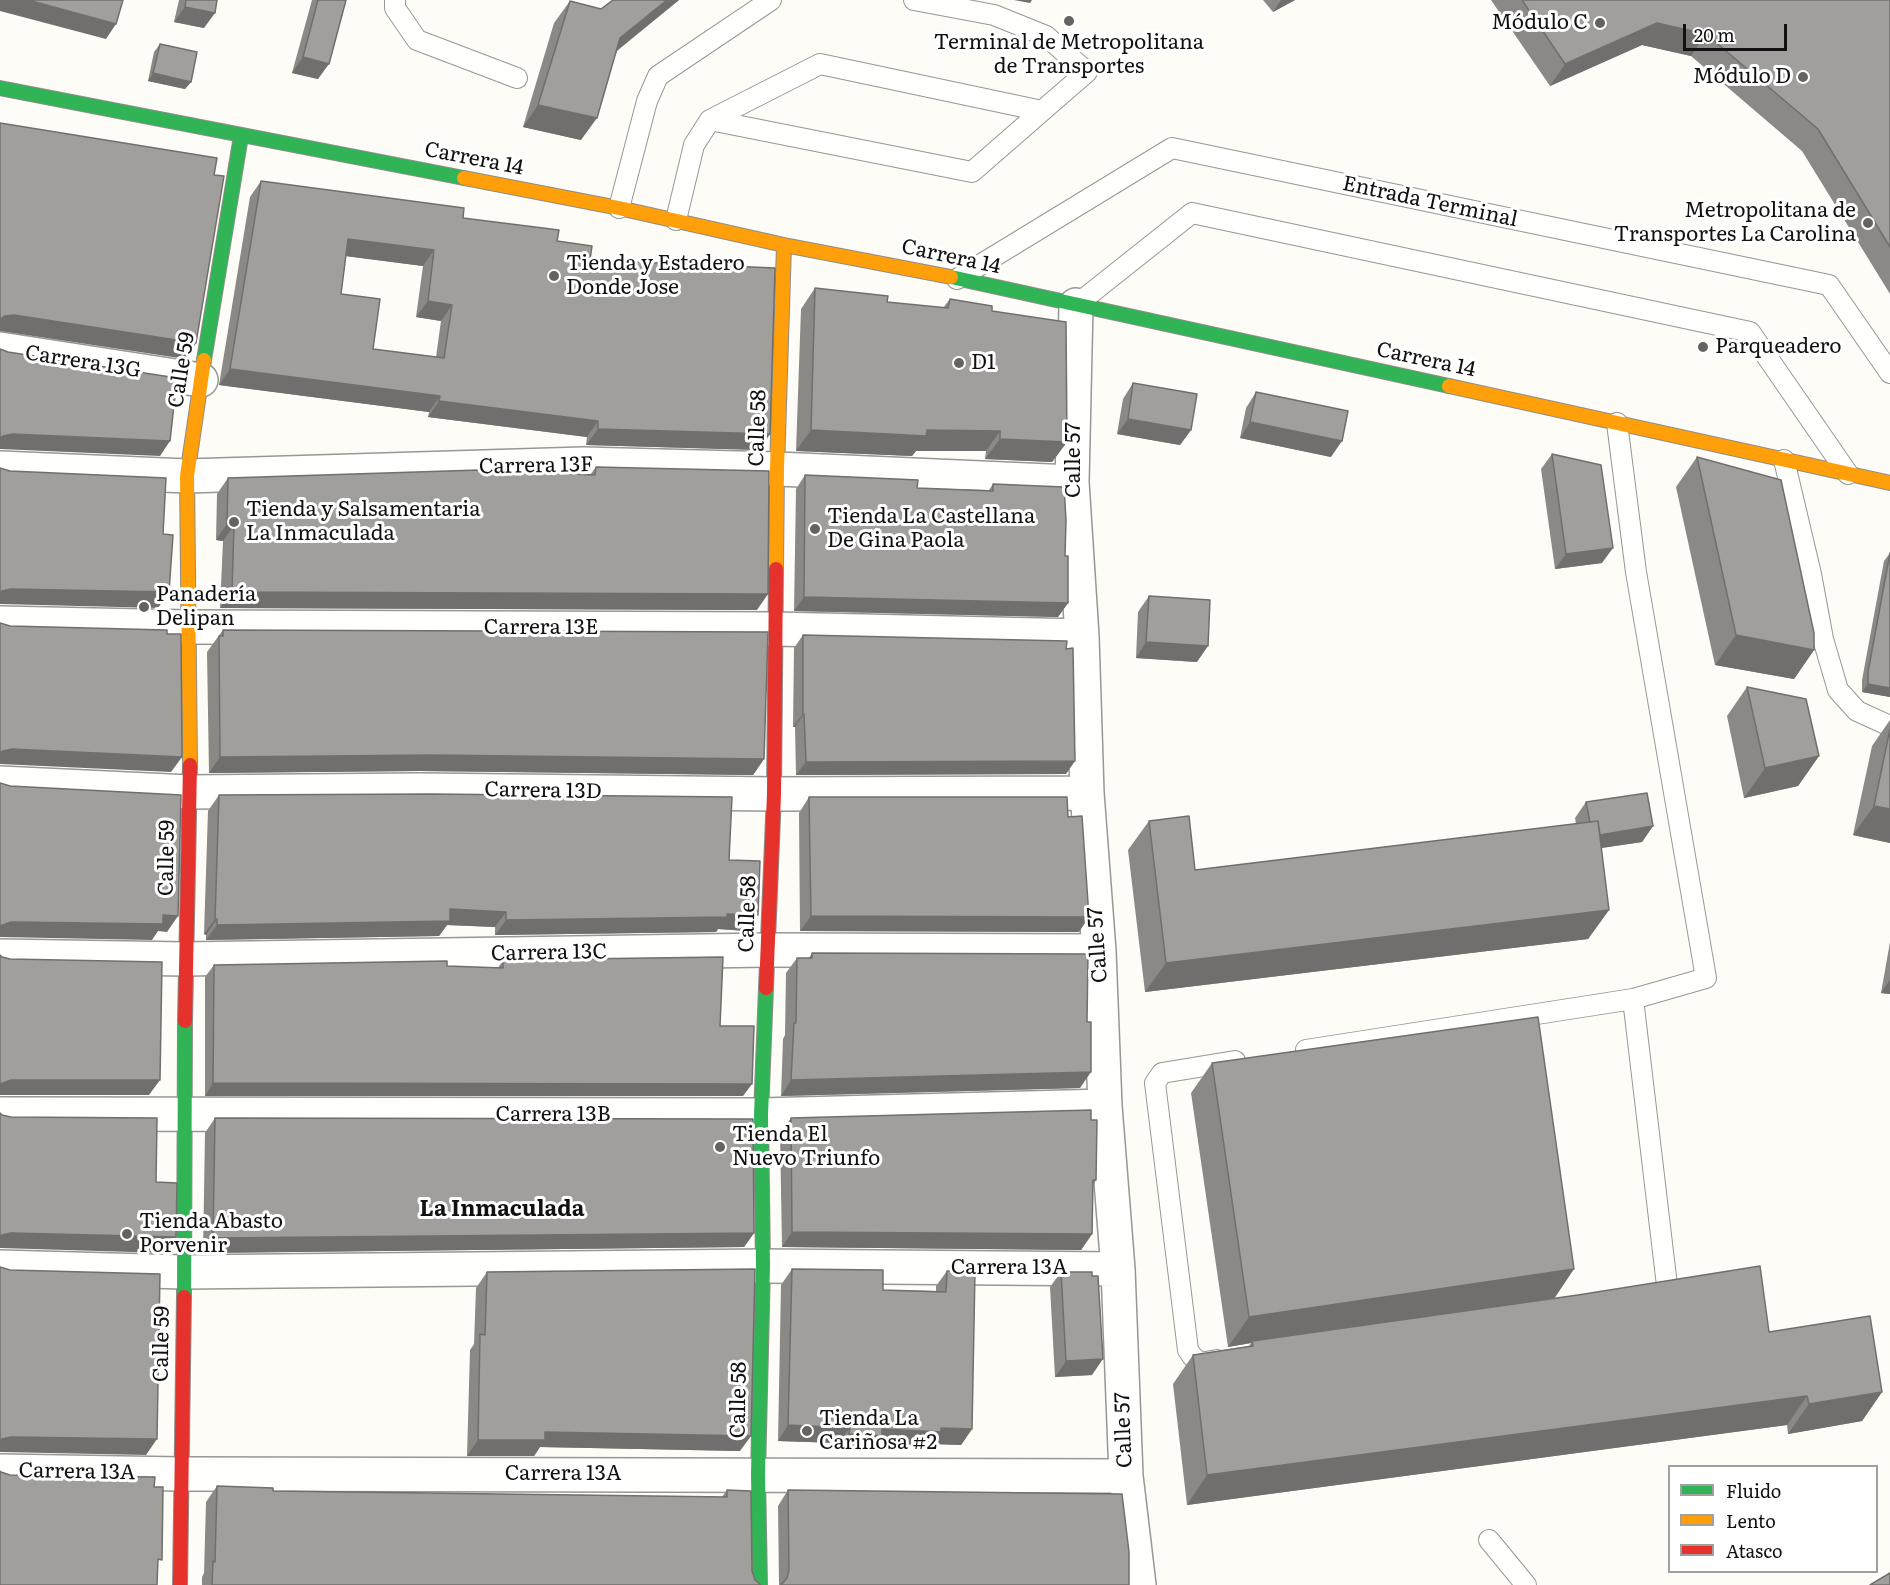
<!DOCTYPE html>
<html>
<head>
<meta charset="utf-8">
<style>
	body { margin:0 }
	#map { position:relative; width:1890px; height:1585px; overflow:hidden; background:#fdfcf7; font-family:Literata,serif }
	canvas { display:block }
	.legend { position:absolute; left:1668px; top:1465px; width:210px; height:108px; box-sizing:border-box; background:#fff; border:2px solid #a0a0a0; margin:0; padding:8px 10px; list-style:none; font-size:18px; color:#111 }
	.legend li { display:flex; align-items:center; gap:12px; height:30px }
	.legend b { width:30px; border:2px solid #a0a0a0 }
	.scale { position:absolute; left:1683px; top:24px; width:104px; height:27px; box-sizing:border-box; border:3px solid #111; border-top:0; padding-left:8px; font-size:18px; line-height:21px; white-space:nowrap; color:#111; -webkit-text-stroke:4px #fff; paint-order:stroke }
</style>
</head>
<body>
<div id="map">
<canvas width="1890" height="1585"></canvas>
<ul class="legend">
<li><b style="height:8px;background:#30b455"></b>Fluido</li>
<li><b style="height:8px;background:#ff9f0a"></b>Lento</li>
<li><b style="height:8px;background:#e5322d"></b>Atasco</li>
</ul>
<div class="scale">20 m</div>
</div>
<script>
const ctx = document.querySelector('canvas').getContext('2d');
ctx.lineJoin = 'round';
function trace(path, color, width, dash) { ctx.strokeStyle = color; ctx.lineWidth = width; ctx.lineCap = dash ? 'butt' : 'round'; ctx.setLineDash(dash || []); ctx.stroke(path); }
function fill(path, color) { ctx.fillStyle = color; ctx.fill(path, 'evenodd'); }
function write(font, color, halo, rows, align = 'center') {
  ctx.font = font + ' Literata,serif'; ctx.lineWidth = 6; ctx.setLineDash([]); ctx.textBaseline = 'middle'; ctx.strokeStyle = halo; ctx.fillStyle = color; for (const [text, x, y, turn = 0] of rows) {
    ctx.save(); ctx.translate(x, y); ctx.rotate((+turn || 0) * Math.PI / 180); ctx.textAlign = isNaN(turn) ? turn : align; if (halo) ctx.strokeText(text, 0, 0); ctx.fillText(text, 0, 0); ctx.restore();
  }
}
const lane = new Path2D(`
	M395 0V8L417 40 517 78
	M914 0 994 15 1046 36 1087 72 1042 111
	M619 208 647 101 658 76 771 0
	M676 220 694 145 710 120 820 64 1042 111 972 172 710 120
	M957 279 1172 148 1829 285 1890 373
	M1076 305 1192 213 1750 332 1848 474
	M1784 460 1811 574 1823 639 1838 690 1857 711 1890 726
	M1633 999 1668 1294 1655 1296
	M1306 1050 1633 999 1706 978 1636 572 1617 423
	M1217 1360 1200 1363 1192 1356 1188 1350 1155 1083 1162 1073 1235 1061
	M1489 1540 1526 1585`);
const street = new Path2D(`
	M1076 305 1072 482 1082 636 1087 793 1099 951 1105 1106 1118 1269 1126 1476 1139 1585
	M0 349 201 380
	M0 468 187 476 583 464 777 469 1072 482
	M0 623 189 627 775 629 1082 636
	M0 783 190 792 420 790 774 794 1087 793
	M0 956 185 959 767 950 1099 951
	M0 1114 761 1115 1105 1106
	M0 1267 184 1272 763 1266 1118 1269
	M0 1471 181 1474 1126 1476`);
const fast = new Path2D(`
	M0 88 464 178
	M951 277 1449 386
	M204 360 241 136
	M184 1297 185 1021
	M760 1585 758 1474 763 1266 761 1115 766 988`);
const slow = new Path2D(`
	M464 178 619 208 784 245 951 277
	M1449 386 1890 483
	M776 569 777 469 784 245
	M190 765 187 476 204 360`);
const jam = new Path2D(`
	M766 988 774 794 776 569
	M185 1021 190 765
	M180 1585 184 1297`);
const wall = new Path2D(`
	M179 0H217L204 28 174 22Z
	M312 0H346L318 79 292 73Z
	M613 0H679L617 51 581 140 523 127 554 23 570 1 601 9Z
	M1263 0H1295L1273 12Z
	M1491 0H1890V294L1802 151 1691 56 1642 45 1550 86Z
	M160 44 191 82 185 89 148 81 154 52Z
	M261 181 463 218 557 241 590 260 770 434 759 450 586 445 587 437 428 417 429 412 219 385 250 197ZM346 256 423 266 416 317 441 321 436 357 373 349 341 294Z
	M815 288 887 302 943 308 950 299 992 311 1067 442 1052 462 985 459 986 451H916L912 456 796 451 801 309Z
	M1133 383 1191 430 1180 445 1117 434 1123 399Z
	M1256 392 1331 457 1240 438 1246 408Z
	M1552 454 1602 563 1555 569 1541 469Z
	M1697 457 1814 650 1794 679 1715 665 1676 487Z
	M596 467 757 610 220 608 223 541 216 540 217 494 228 478 590 475Z
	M805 475 917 488 989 490 993 484 1065 556 1068 603 1058 617 794 611 796 489Z
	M1890 553V697L1862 692V680L1884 561Z
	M1149 596 1197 662 1136 658 1138 612Z
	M223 630 764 759 753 775 420 771 209 773 207 652Z
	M803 635 1066 774 796 775 795 727H793L794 648Z
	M1747 687 1819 756 1798 786 1744 798 1727 716Z
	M1890 720V843L1853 835 1872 746Z
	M219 795 729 860 758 915 747 931 718 929 716 932 495 935V927L447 925 439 936 206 940V935L204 934 208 811Z
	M809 797 1068 817 1079 932 800 931 799 813Z
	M1586 802 1653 826 1642 842 1601 848 1609 910 1588 939 1145 992 1128 850 1149 821 1195 870 1576 824 1575 818Z
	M1890 942V994L1881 993Z
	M812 953 1080 1088 781 1096 783 1039 785 1035 786 973 797 958H809Z
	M503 960 720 1026 743 1096H205V977L214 965 447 966 498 968Z
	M1212 1063 1554 1298 1769 1332 1882 1392 1862 1421 1788 1434 1787 1425 1187 1505 1173 1384 1193 1355 1249 1346 1251 1343 1228 1347 1191 1093Z
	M215 1118 754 1233 744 1247 203 1253 205 1133Z
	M791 1118 1091 1120 1096 1180 1093 1186 1092 1234 1081 1250 782 1247 780 1133Z
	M792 1269 883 1290 936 1291V1286L947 1271 972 1429 961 1445 933 1444 930 1448 875 1445 871 1451 839 1450V1443L778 1441 781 1285Z
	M487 1272 740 1451 540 1447 534 1456H467L470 1350 474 1344 476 1288Z
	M1061 1272 1092 1375 1055 1377 1050 1287Z
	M217 1486 273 1491 722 1497 727 1490 755 1580 761 1585H202V1577L204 1573 206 1502Z
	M788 1490 1129 1585H779L778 1506Z`);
const shadedWall = new Path2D(`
	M0 0H28L116 24 106 39 0 11Z
	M667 0H679L605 60 620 38Z
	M1014 0H1032L1030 3Z
	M1281 0H1295L1273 12Z
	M185 7 215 13 204 28 174 22Z
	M1657 23 1706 34 1691 56 1642 45 1550 86 1565 64Z
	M303 57 329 64 318 79 292 73Z
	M153 73 191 82 185 89 148 81Z
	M538 105 597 118 581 140 523 127Z
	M348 239 434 250 423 266 337 255Z
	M428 301 452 305 441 321 416 317Z
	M14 315 196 343 186 359 0 331V319L5 316Z
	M230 369 440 396 429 412 219 385Z
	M439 401 598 421 587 437 428 417Z
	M1128 419 1191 430 1180 445 1117 434Z
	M1250 422 1342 441 1331 457 1240 438Z
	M598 429 770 434 759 450 586 445Z
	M811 430H927L1000 431 986 451H916L912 456 796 451Z
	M12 434 170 441 160 456 0 449V438L3 436Z
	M1000 439 1067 442 1052 462 985 459Z
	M227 524 234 525 223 541 216 540Z
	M1613 548 1602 563 1555 569 1566 554Z
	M11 589 169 592 158 608 0 604V593L2 591Z
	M232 592 768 594 757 610 220 608Z
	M804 597 1068 603 1058 617 794 611Z
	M1736 635 1814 650 1794 679 1715 665Z
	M1146 642 1208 646 1197 662 1136 658Z
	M1868 684 1890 688V697L1862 692Z
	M803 714H804L795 727H793Z
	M12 749 182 757 171 772 0 764V753L3 751Z
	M431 755 764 759 753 775 420 771 209 773 220 757Z
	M1819 756 1798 786 1744 798 1765 768Z
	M1075 761 1066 774 796 775 806 762Z
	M1874 806 1890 809V843L1853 835Z
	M1653 826 1642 842 1581 851 1592 836Z
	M450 909 506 912 495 927 447 925 439 936 206 940 217 925Z
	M1609 910 1588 939 1145 992 1166 963Z
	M727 914 758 915 747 931 718 929 716 932 495 935 506 920Z
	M163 915 178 916 167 932 158 931 152 940 0 937V926L11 922Z
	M811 916 1089 917 1079 932 800 931Z
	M215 919H217L206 935 204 934Z
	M1890 980V994L1881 993Z
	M1091 1072 1080 1088 781 1096 791 1080Z
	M11 1080H160L149 1095H0V1084Z
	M213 1083 752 1084 743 1096H205Z
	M792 1232 1092 1234 1081 1250 782 1247Z
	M11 1233 176 1237 165 1253 0 1248V1237L2 1235Z
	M754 1233 744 1247 203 1253 213 1238Z
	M1574 1269 1554 1299 1252 1341 1251 1343 1228 1347 1249 1317Z
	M1103 1359 1092 1375 1055 1377 1066 1361Z
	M1882 1392 1862 1421 1788 1434 1809 1404Z
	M1807 1396 1787 1425 1187 1505 1207 1475Z
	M788 1425 850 1428 839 1443 778 1441Z
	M941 1428 972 1429 961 1445 933 1444 930 1448 875 1445 871 1451 839 1450 849 1434 882 1429Z
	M545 1432 751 1436 740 1451 540 1447 534 1456H467L478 1440Z
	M11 1437 157 1439 146 1455 0 1452V1441L2 1439Z`);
const building = new Path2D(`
	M28 0H123L116 24Z
	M186 0H217L215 13 185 7Z
	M318 0H346L329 64 303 57Z
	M613 0H667L620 38 597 118 538 105 570 1 601 9Z
	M1522 0H1890V247L1818 129 1706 34 1657 23 1565 64Z
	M160 44 197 52 191 82 153 73Z
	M0 123 217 158 214 175 224 176 196 343 14 315 5 316 0 319Z
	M261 181 464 208 463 218 559 230 557 241 592 246 590 260 775 268 770 434 598 429V421L439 401 440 396 230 369ZM348 239 434 250 428 301 452 305 444 358 373 349 380 299 341 294Z
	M815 288 888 296 887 302 948 308 950 299 992 306V311L1066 322 1067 442 1000 439V431L927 430 926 436 811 430Z
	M0 349 8 352 177 378 170 441 12 434 3 436 0 438Z
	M1133 383 1197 394 1191 430 1128 419Z
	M1256 392 1348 411 1342 441 1250 422Z
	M1552 454 1601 465 1613 548 1566 554Z
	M1697 457 1781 480 1814 633V650L1736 635Z
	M596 467 769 471 768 594 232 592 234 525 227 524 228 478 479 470 595 475Z
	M0 468 10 471 166 478 163 534 173 535 169 592 11 589 2 591 0 593Z
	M805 475 918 480 917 488 993 491V484L1064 487 1066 520 1065 556H1068V603L804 597Z
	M1890 553V688L1868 684V672Z
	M1149 596 1210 600 1208 646 1146 642Z
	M0 623 10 626 167 630V634H181L182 757 12 749 3 751 0 753Z
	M223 630 768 632 764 759 431 755 220 757 219 636H223Z
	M803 635 1067 641 1066 649 1073 648 1075 761 806 762 804 714H803Z
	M1747 687 1806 699 1819 756 1765 768Z
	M1890 729V809L1874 806Z
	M0 783 10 786 181 795 178 916 163 915V924L11 922 0 926Z
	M1647 793 1653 826 1600 835 1598 821 1590 822 1586 802Z
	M431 794 732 797 729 860 760 861 758 915 727 914V917L506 920V912L450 909V921L217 925V919H215L219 795Z
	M809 797H1067L1068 817 1082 816 1089 917 811 916Z
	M1189 816 1195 870 1598 821 1609 910 1166 963 1149 821Z
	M812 953 1088 954 1087 1022H1091V1072L791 1080 794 1023H796L797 958H812Z
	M0 955 2 957 10 959 162 962 160 1080H11L0 1084Z
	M723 957 720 1026H754L752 1084 213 1083 214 965 447 961V966L503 968V960Z
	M1538 1017 1574 1269 1249 1317 1212 1063Z
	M1091 1110V1120H1097L1096 1180H1093L1092 1234 792 1232 791 1118Z
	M0 1113 2 1115 11 1117 157 1118 156 1182 177 1183 176 1237 11 1233 2 1235 0 1237Z
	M215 1118 753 1119 754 1233 213 1238Z
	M1760 1266 1769 1332 1870 1316 1882 1392 1809 1404 1807 1396 1207 1475 1193 1355 1253 1346 1252 1341 1578 1295Z
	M0 1267 10 1270 160 1274 157 1439 11 1437 2 1439 0 1441Z
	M755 1269 751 1436 545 1432V1440H478L480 1334 485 1335 487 1272Z
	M792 1269 883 1270V1290L946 1292 947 1271H975L972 1429 941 1428V1432L882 1429V1436L849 1434 850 1428 788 1425Z
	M1061 1272H1092V1276H1098L1103 1359 1066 1361Z
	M0 1471 1 1472 10 1475 155 1477 154 1487H163L162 1560 158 1559 157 1585H0Z
	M217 1486 273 1488V1491L727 1497V1490L751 1491 752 1571 755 1580 761 1585H212L213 1561 215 1562Z
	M788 1490 1122 1494 1129 1552V1585H781L787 1578 789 1570Z
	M1890 1573V1585H1870Z`);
const markers = [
	[1069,21,6,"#646362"],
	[1600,23,6,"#646362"],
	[1803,77,6,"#646362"],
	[1868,223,6,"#646362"],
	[554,276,6,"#646362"],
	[1703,347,6,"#646362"],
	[959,363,6,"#646362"],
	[234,522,6,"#646362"],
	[815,529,6,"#646362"],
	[144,607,6,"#646362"],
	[720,1147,6,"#646362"],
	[127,1234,6,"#646362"],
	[807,1431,6,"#646362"]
];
const poiNames = [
	["Módulo C",1588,23,"right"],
	["Terminal de Metropolitana",1069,43,"center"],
	["de Transportes",1069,67,"center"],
	["Módulo D",1791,77,"right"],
	["Metropolitana de",1856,211,"right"],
	["Transportes La Carolina",1856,235,"right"],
	["Tienda y Estadero",566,264],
	["Donde Jose",566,288],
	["Parqueadero",1715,347],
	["D1",971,363],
	["Tienda y Salsamentaria",246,510],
	["La Inmaculada",246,534],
	["Tienda La Castellana",827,517],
	["De Gina Paola",827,541],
	["Panadería",156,595],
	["Delipan",156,619],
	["Tienda El",732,1135],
	["Nuevo Triunfo",732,1159],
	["Tienda Abasto",139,1222],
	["Porvenir",139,1246],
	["Tienda La",819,1419],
	["Cariñosa #2",819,1443]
];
const streetNames = [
	["Carrera 14",474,159,11],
	["Entrada Terminal",1430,202,12],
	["Carrera 14",951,257,12],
	["Carrera 14",1426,360,12],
	["Carrera 13G",83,362,9],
	["Calle 59",182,370,-81],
	["Calle 58",758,428,-88],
	["Calle 57",1074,460,-90],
	["Carrera 13F",536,466,-1],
	["Carrera 13E",541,628],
	["Carrera 13D",543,791,1],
	["Calle 59",167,858,-89],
	["Calle 58",748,914,-88],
	["Calle 57",1098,945,-94],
	["Carrera 13C",549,953,-1],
	["Carrera 13B",553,1115],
	["Carrera 13A",1009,1268],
	["Calle 59",162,1344,-89],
	["Calle 58",739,1400,-89],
	["Calle 57",1124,1430,-92],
	["Carrera 13A",77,1472,1],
	["Carrera 13A",563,1474]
];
const neighbourhoodNames = [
	["La Inmaculada",502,1210]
];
trace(lane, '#979795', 22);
trace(street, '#979795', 36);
trace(fast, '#8e8d8b', 16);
trace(slow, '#8e8d8b', 16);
trace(jam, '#8e8d8b', 16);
trace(lane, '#fffffe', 20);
trace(street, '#fffffe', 33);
trace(fast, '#30b455', 14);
trace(slow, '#ff9f0a', 14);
trace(jam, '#e5322d', 14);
fill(wall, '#8a8986');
fill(shadedWall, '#716f6d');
fill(building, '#a19f9c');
trace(building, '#716f6d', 1.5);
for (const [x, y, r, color] of markers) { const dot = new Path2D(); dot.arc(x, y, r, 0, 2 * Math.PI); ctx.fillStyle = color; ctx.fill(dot); trace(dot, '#fff', 2); }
write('21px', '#111', '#fff', poiNames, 'left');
write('21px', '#111', '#fff', streetNames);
write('bold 22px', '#111', '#fff', neighbourhoodNames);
</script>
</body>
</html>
